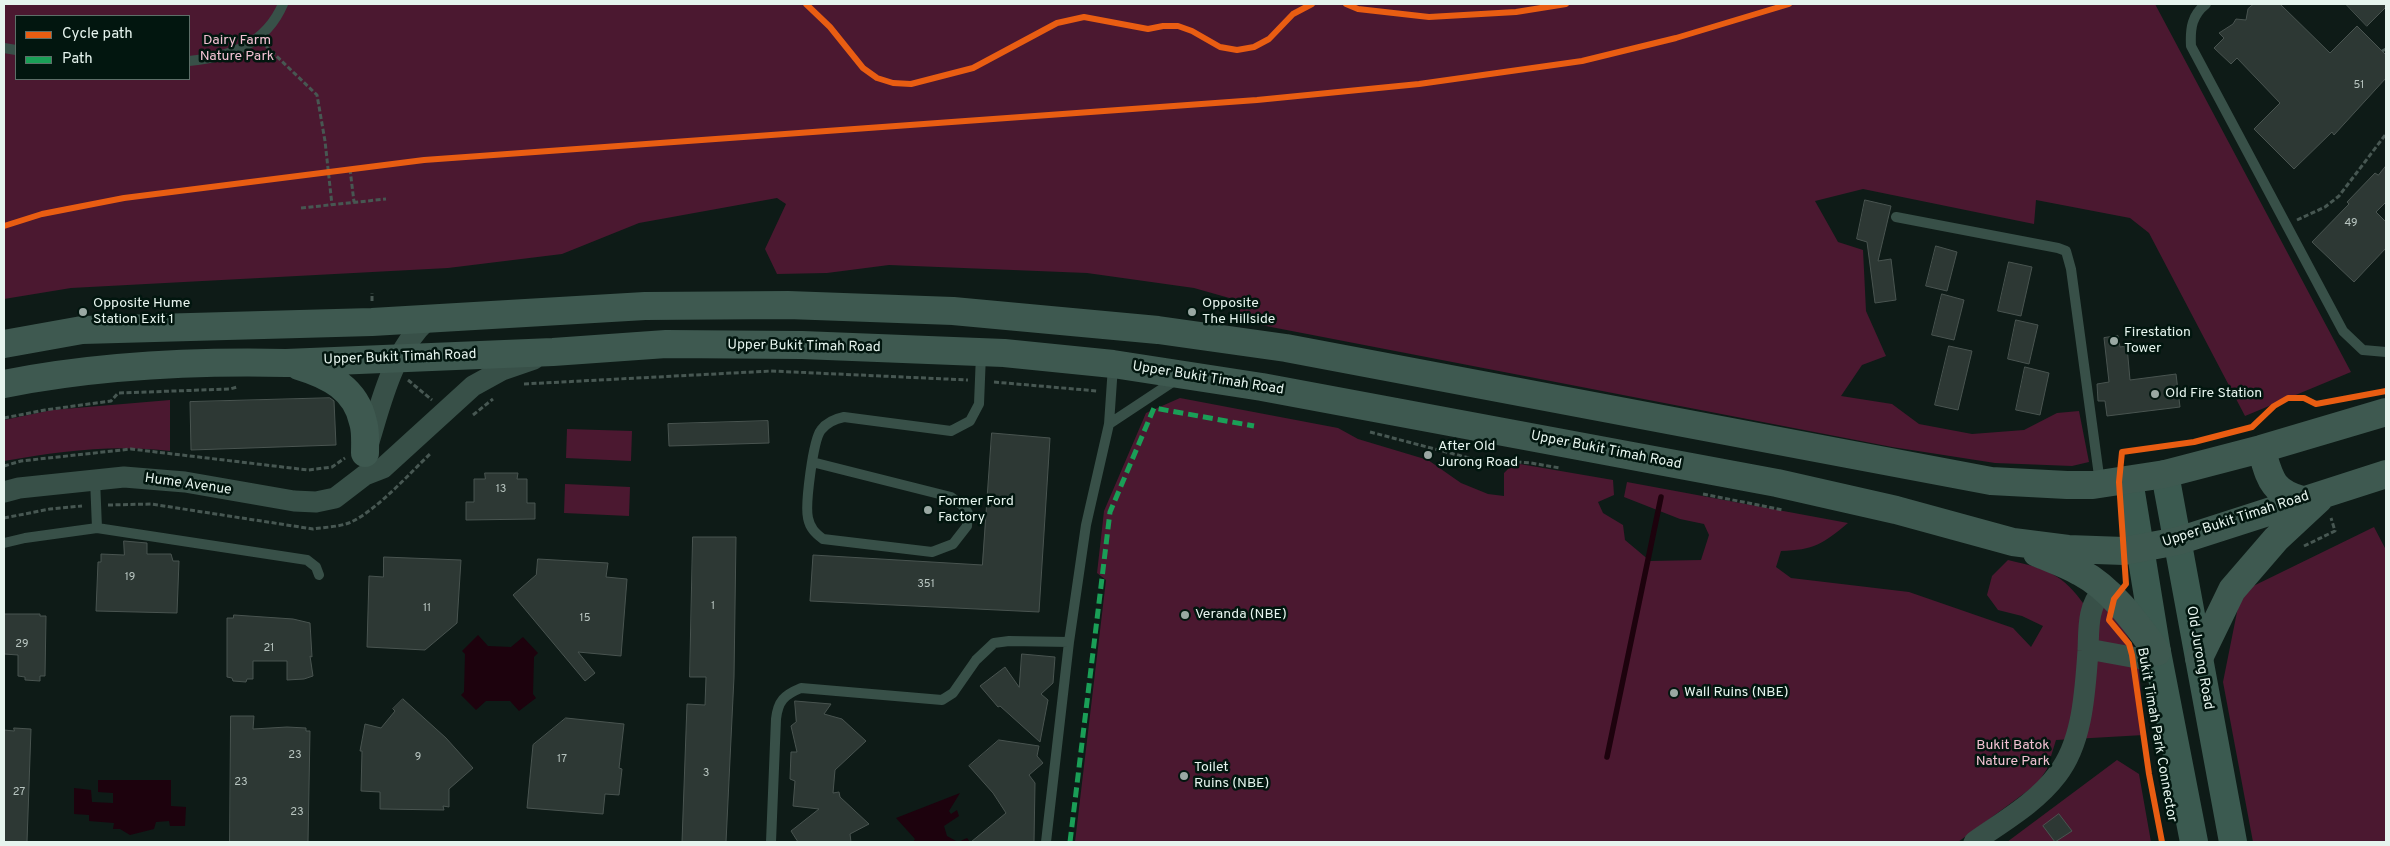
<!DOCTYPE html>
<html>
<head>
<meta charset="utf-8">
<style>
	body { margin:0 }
	#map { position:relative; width:2390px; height:846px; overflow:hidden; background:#0e1b17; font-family:Overpass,sans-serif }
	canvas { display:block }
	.frame { position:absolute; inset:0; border:5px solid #e6f4ee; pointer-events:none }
	.legend { position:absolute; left:15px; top:15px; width:175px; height:65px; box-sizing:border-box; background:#02160f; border:1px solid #5d6f68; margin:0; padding:6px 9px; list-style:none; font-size:15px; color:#e6f4ee }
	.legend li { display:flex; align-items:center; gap:10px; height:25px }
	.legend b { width:25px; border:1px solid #5d6f68 }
</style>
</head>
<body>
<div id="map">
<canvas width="2390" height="846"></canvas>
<div class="frame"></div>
<ul class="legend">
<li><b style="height:6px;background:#e95d12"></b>Cycle path</li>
<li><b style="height:6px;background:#1a9f57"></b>Path</li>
</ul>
</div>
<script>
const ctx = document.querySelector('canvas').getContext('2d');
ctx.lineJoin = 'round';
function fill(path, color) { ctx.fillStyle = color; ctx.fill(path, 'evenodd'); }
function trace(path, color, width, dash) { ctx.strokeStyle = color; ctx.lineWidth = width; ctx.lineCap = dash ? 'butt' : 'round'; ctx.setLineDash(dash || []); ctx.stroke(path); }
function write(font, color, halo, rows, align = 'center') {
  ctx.font = font + ' Overpass,sans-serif'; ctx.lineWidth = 5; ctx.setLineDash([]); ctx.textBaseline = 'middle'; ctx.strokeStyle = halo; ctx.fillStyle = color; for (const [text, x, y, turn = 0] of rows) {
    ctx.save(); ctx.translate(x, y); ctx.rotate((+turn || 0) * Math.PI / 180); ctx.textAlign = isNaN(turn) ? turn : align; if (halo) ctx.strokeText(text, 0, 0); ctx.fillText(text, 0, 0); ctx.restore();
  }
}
const green = new Path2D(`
	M4 4H2155L2351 372 2245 416 2149 233 2130 218 2036 200 2034 224 1863 189 1815 201 1838 242 1863 250 1866 311 1886 356 1862 365 1841 396 1892 404 1919 424 1972 434 2024 430 2057 413 2079 411 2089 462 2072 466 1995 463 1892 447 1240 321V301L1194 288 1087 273 889 265 827 273 777 274 765 249 786 204 777 198 639 223 562 254 448 268 71 288 4 299ZM16 16H189V79H16Z
	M1180 398 1338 428 1358 439 1428 460 1461 483 1488 494 1504 496V473L1514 463 1613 480 1614 495 1598 502 1603 513 1623 525 1625 540 1650 561 1701 560 1709 535 1704 524 1680 519 1624 497 1627 482 1848 523C1823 544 1814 550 1781 551L1776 567 1791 578 1909 592 2013 628 2031 647 2043 626 2022 616 1998 610 1987 595 1992 576 2008 560C2047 569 2062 573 2086 607L2097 593 2121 624 2138 655 2144 735 2056 740 2047 769 2037 784 1958 842H1075L1106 580 1097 573 1104 511 1146 413Z
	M170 400V451C113 444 61 451 4 461V420L52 410Z
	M567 429 632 431 631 461 566 458Z
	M565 484 630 487 629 516 564 513Z
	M2374 527 2386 550V842H2253L2223 682 2241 592Z
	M2117 760 2139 774 2151 842H2007Z`);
const water = new Path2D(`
	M478 635 488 646 511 647 523 637 538 653 534 657 533 694 536 698 519 711 510 701H486L476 710 461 695 464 692 465 654 462 651Z
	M98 780H171V806L186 807 185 826H170L169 821 156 822 154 829 130 835 120 829H113L114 823 89 821V815L74 814V788L91 790 92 802 113 803V793L98 792Z
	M960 793 949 811 951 814 957 810 959 816 944 826 947 836 958 842 967 838 970 842H913L915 839 896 818Z`);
const stream = new Path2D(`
	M1607 757 1661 497`);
const building = new Path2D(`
	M2254 4H2280L2330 53 2357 26 2386 55V78L2334 135 2332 132 2294 169 2254 129 2280 103 2237 58 2231 64 2214 48 2224 38 2219 33 2233 24 2236 19 2246 20 2248 9Z
	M2346 4H2386V7L2367 26Z
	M2386 166V202L2376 212 2386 222V248L2354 282 2312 242 2349 204 2347 202 2375 173 2378 175Z
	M1865 200 1891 206 1878 261 1891 259 1896 300 1875 303 1867 242 1857 239Z
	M1936 246 1957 252 1947 291 1926 286Z
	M2009 262 2032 267 2021 316 1998 311Z
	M1942 294 1964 300 1954 340 1932 335Z
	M2016 320 2038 325 2029 364 2008 359Z
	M2118 336 2120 347 2127 346 2130 380 2176 374 2180 407 2107 416 2105 401H2098L2097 384 2109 382 2104 338Z
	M1949 346 1972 351 1958 410 1935 405Z
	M2025 367 2049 373 2040 415 2016 410Z
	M330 398 334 401 336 445 191 450 190 402Z
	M768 421 769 443 669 446 668 424Z
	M992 433 1050 438 1039 612 810 601 813 555 982 565Z
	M485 473H518L517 479H527V503H535V519L466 520V502H474V479H485Z
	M693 537H736L734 677 726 842H682L687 704 705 705 706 677H690Z
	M124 541 147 543V554H171L173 561H179L177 613 96 611 98 562H101V554L124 555Z
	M384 557 461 560 457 623 425 650 367 647 369 576 383 577Z
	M538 559 608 563 606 577 627 579 621 656 578 652 595 673 585 681 513 595 536 575Z
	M4 614H40V616H46L45 676H40V681L25 680V677L18 676V655L4 654Z
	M234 615 293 619 310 623 312 657 310 656 313 676 304 679 287 680V661H253V679H247L246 682 233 681 232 678 227 677V618H233Z
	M1022 654 1055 657 1053 683 1041 694 1048 700 1040 742 1000 706 998 707 980 686 1005 667 1019 687Z
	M403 699 446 738 473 768 449 789V807L443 806 444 810 380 809V792L361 791 362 751H360L365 724 381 728 395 711 393 709Z
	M795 701 831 704 824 714 842 719 866 741 835 770 833 793 839 792 840 797 869 824 850 834 851 842H798L791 831 819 809 793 806 795 781 790 779 791 752H797L791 726 796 722Z
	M231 716H254L253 729 287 727 306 728V731H310L308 842H230Z
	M566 718 624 724 619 768 622 769 619 795 605 794 603 814 527 808 533 745Z
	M14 728 31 729 27 842H4V730L14 731Z
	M999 740 1039 746 1037 756 1043 763 1029 775 1035 783 1034 842H971L1006 813 993 793 969 766Z
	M2059 814 2072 831 2055 842 2043 826Z`);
const path = new Path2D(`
	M266 46 317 95 325 141 332 205
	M2382 51 2386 49
	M350 169 354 202
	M301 208 386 199
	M2297 220 2325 207 2339 196 2386 134
	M372 301V293
	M408 380 432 400
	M994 382 1097 391
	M524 384 771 371 968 380
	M473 415 493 399
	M4 418 45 410 111 401 118 393 230 389 237 387
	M1370 432 1473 459 1531 463 1560 468
	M4 466 21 461 131 449 308 470 332 467 345 458
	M1703 494 1783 510
	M108 505 151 504 313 529C325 527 340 527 351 522 377 510 410 473 431 453
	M4 518 50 509 82 506
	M2304 546 2335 531 2331 518`);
const service = new Path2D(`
	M2206 4C2192 15 2190 28 2191 46L2343 331 2363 350 2386 352
	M4 48 16 50
	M189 61C230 57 266 44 283 4
	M1896 217 2058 248 2066 251 2071 269 2100 483
	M1109 424 1177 379
	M812 462 951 497 962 505 968 513 967 526 953 544 932 552 823 539C815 533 810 528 808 518 805 505 813 440 821 430 827 422 834 419 844 417L951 431 970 421 979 404 981 354
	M95 479 97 528
	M4 543 25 538 97 528 307 560 316 567 319 575
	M771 842 776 719C778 701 784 695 801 688L942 700 953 693 976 660 994 643 1009 641 1069 642
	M1046 842 1069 642 1086 525 1109 424 1113 366`);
const minor = new Path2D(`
	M368 445C382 400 392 352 428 319
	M4 492 19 488 124 477 185 482 294 501 316 502 335 498 365 475 383 468 473 386 502 370 534 359
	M2088 649 2159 662
	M1974 842C2002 822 2036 803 2057 775 2083 742 2085 691 2088 651 2089 629 2087 607 2103 590`);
const secondary = new Path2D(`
	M2165 474 2233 842
	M2129 480 2157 652 2194 842`);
const trunk = new Path2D(`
	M4 344 82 330 372 322 645 306 788 305 953 311 1158 330 1286 348 1991 481 2067 485H2093L2165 474 2261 449 2386 412
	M299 366C329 375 356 389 363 422 366 431 365 443 365 453
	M4 384C95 366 192 361 286 363L553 352 666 344 802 345 1004 353 1113 364 1262 387 1777 483 1896 510 2013 542 2068 549 2124 551 2178 541 2386 474
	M2261 449C2270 477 2270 491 2302 500
	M2037 553C2051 559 2066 564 2080 572 2112 589 2136 623 2157 652
	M2199 658 2232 590 2276 539 2319 499`);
const quiet = new Path2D(`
	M1070 842 1110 512 1154 408 1254 426`);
const cycleway = new Path2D(`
	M806 4 830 27 863 68 877 78 893 83 911 84 973 68 1057 23 1084 17 1148 29 1163 26H1178L1192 31 1220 47 1237 50 1254 47 1269 39 1293 14 1312 4
	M1346 4 1358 9 1429 17 1516 12 1566 4
	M4 226 42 214 124 198 424 160 1257 100 1419 84 1582 61 1676 38 1789 4
	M2162 842 2149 774 2132 655 2129 644 2109 620 2114 599 2126 584 2119 482 2122 452 2194 442 2252 427 2274 406 2288 398H2304L2316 404 2386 391`);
const markers = [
	[83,312,5,"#9aa8a3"],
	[1192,312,5,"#9aa8a3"],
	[2114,341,5,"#9aa8a3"],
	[2155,394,5,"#9aa8a3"],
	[1428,455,5,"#9aa8a3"],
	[928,510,5,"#9aa8a3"],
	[1185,615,5,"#9aa8a3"],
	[1674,693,5,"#9aa8a3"],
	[1184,776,5,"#9aa8a3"]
];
const numberNames = [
	["51",2359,86],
	["49",2351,224],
	["13",501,490],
	["19",130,578],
	["351",926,585],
	["1",713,607],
	["11",427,609],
	["15",585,619],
	["29",22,645],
	["21",269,649],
	["23",295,756],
	["9",418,758],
	["17",562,760],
	["3",706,774],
	["23",241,783],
	["27",19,793],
	["23",297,813]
];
const parkNames = [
	["Dairy Farm",237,41],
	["Nature Park",237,57],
	["Bukit Batok",2013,746],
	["Nature Park",2013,762]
];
const poiNames = [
	["Opposite Hume",93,304],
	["Station Exit 1",93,320],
	["Opposite",1202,304],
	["The Hillside",1202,320],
	["Firestation",2124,333],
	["Tower",2124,349],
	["Old Fire Station",2165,394],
	["After Old",1438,447],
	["Jurong Road",1438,463],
	["Former Ford",938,502],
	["Factory",938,518],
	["Veranda (NBE)",1195,615],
	["Wall Ruins (NBE)",1684,693],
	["Toilet",1194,768],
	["Ruins (NBE)",1194,784]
];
const streetNames = [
	["Upper Bukit Timah Road",804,347,1],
	["Upper Bukit Timah Road",400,358,-2],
	["Upper Bukit Timah Road",1208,379,9],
	["Upper Bukit Timah Road",1606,451,11],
	["Hume Avenue",188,485,8],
	["Upper Bukit Timah Road",2236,520,-18],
	["Old Jurong Road",2199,658,80],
	["Bukit Timah Park Connector",2156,735,80]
];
fill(green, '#4b1830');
fill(water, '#1d020d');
trace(stream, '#1d020d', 5.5);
fill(building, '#2d3834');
trace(building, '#495450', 1);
trace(path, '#475752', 3, [5, 2.5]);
trace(service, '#385048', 10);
trace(minor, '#385048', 21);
trace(secondary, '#3b5a50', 28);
trace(trunk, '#3e5950', 28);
trace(quiet, '#1a9f57', 5, [10, 5]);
trace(cycleway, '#e95d12', 6);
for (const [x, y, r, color] of markers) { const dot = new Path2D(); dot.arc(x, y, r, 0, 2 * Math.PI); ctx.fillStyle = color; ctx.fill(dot); trace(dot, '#02160f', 2); }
write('11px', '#b8c5c0', null, numberNames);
write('14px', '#f2c1d2', '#02160f', parkNames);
write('14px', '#e6f4ee', '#02160f', poiNames, 'left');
write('14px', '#e6f4ee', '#02160f', streetNames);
</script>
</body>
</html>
